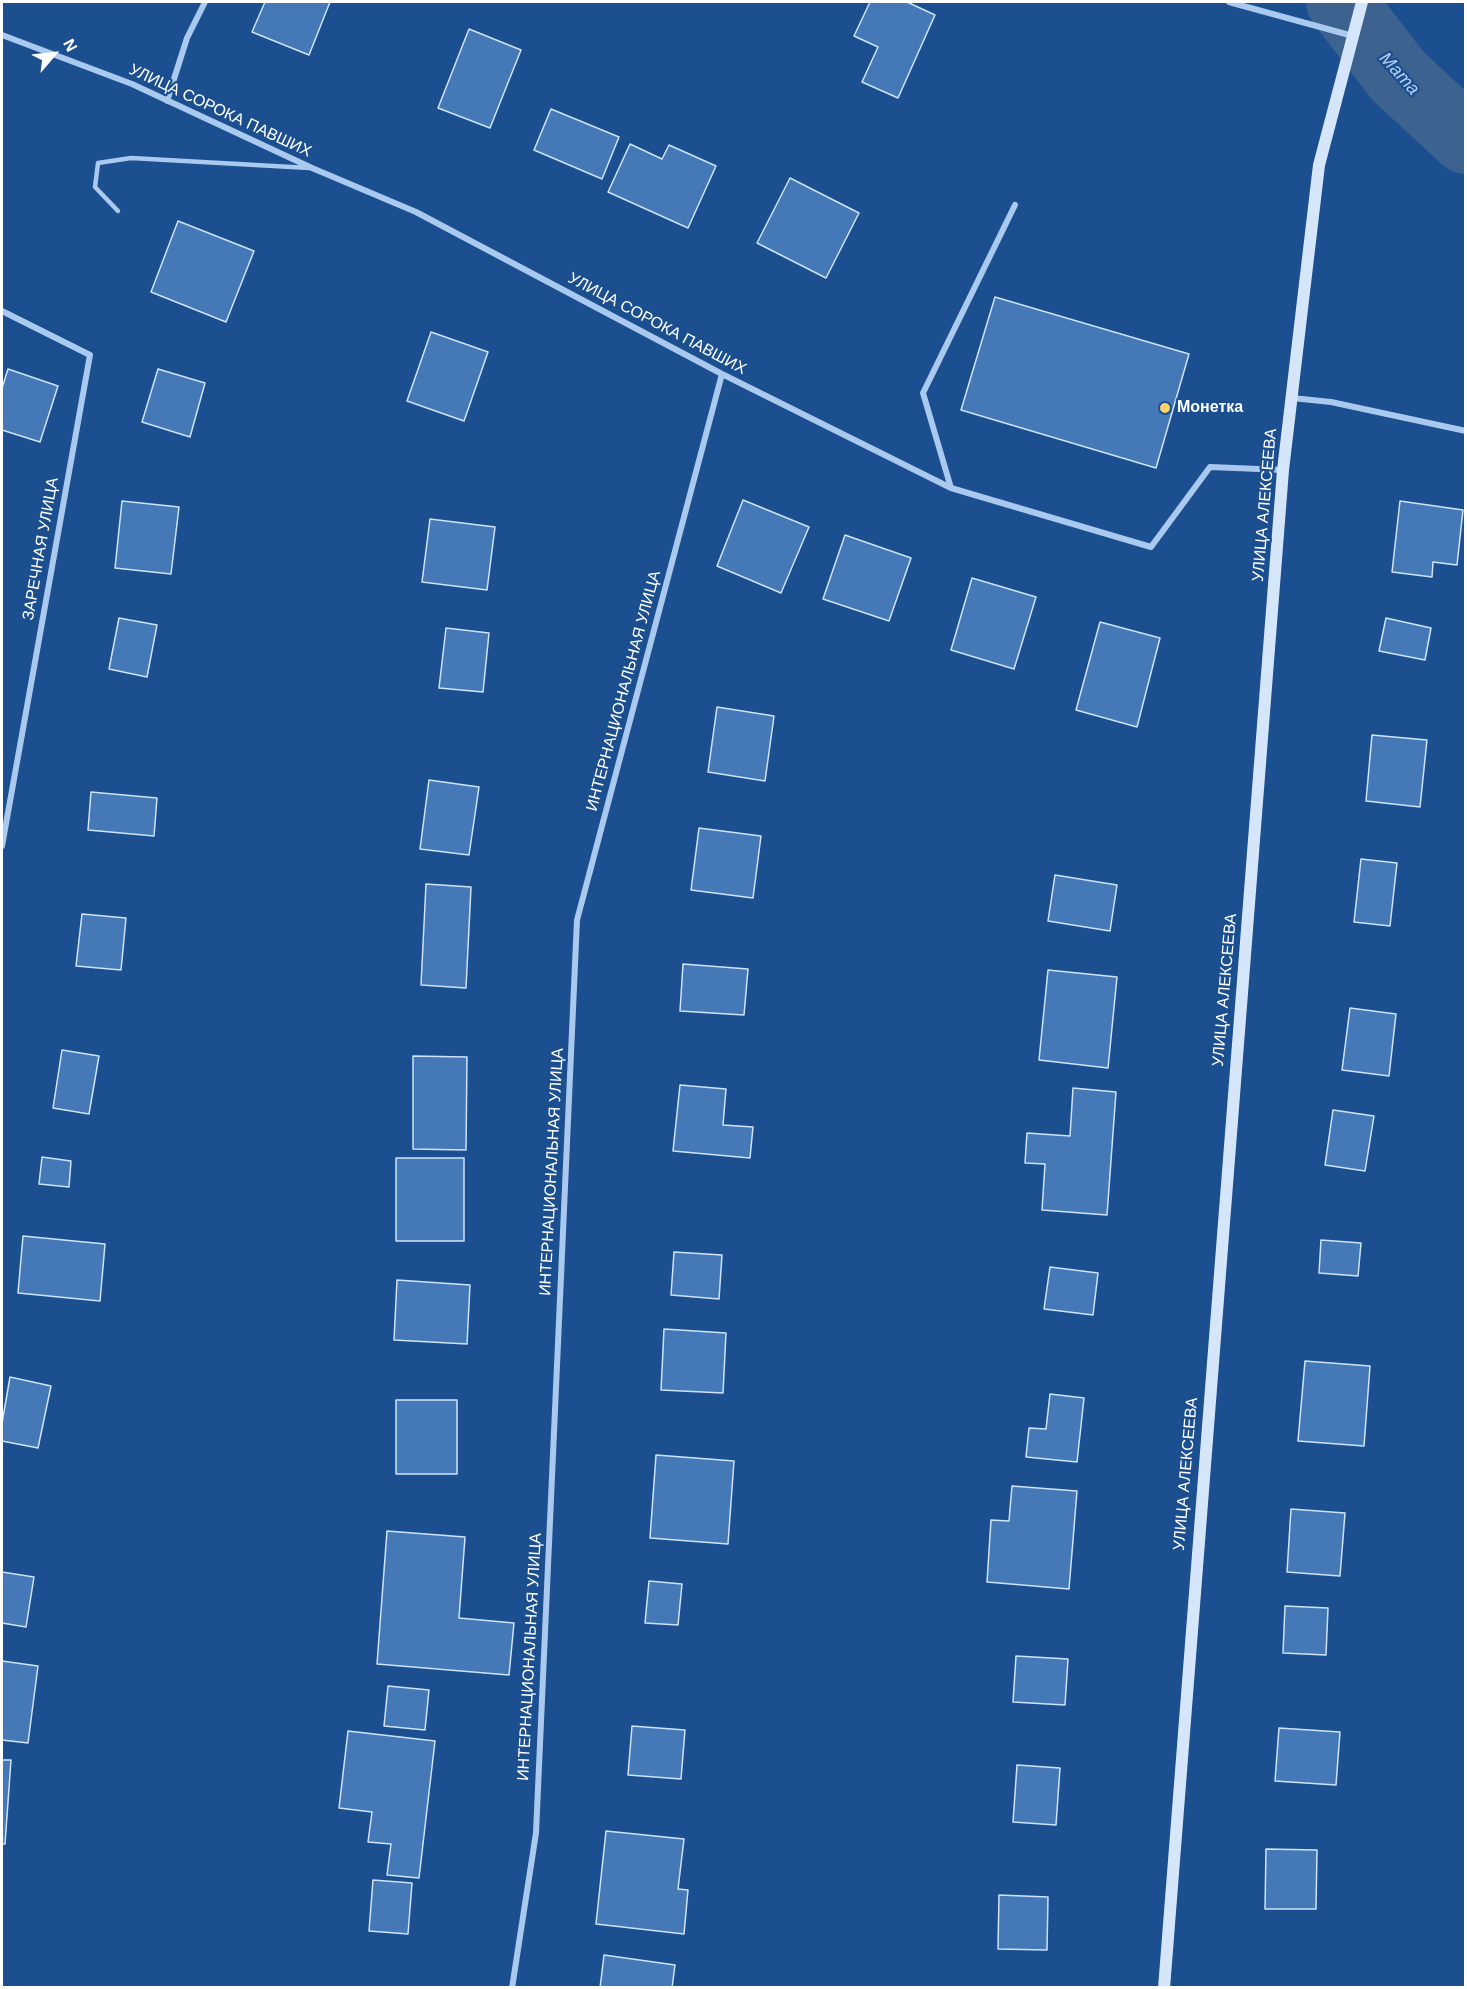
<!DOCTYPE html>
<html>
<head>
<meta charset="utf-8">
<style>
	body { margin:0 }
	#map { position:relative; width:1467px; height:1989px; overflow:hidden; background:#1b4f8f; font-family:Helvetica,sans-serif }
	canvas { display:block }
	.frame { position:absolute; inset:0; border:3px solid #fff; pointer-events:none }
	.north { position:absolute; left:24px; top:24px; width:60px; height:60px; -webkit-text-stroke:4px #1b4f8f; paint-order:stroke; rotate:62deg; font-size:16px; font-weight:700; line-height:24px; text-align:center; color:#fff }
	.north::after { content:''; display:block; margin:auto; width:21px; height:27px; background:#fff; clip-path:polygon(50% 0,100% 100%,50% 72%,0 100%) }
</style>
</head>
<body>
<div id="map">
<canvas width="1467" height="1989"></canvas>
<div class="frame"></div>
<div class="north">N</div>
</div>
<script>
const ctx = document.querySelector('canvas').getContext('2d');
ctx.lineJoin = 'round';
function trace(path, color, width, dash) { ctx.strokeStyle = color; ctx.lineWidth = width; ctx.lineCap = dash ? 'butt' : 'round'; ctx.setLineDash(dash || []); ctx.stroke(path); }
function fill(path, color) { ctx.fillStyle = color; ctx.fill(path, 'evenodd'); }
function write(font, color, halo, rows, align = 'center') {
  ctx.font = font + ' Helvetica,sans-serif'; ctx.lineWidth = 4.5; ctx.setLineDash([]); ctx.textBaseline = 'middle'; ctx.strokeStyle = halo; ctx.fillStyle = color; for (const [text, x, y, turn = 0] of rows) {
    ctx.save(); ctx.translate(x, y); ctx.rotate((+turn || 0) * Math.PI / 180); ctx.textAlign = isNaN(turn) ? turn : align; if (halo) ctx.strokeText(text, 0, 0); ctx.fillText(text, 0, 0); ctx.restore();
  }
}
const river = new Path2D(`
	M1341 2 1398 76 1466 139`);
const building = new Path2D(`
	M265 2H330L309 55 252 32Z
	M870 2H907L935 15 898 98 862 82 878 47 854 36Z
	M469 29 521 50 490 128 438 108Z
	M551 109 619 137 602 179 534 150Z
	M630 144 662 159 669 145 716 166 688 228 608 192Z
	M790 178 859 213 826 278 757 243Z
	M178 221 254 251 226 322 151 292Z
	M995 297 1189 354 1156 468 961 410Z
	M431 332 488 352 464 421 407 401Z
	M8 369 58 386 40 442 2 430V388Z
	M158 369 205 383 190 437 142 422Z
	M743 500 809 527 781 593 717 566Z
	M122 501 179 507 171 574 115 568Z
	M1400 501 1463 510 1457 565 1433 562 1432 577 1392 572Z
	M430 519 495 527 487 590 422 582Z
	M845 535 911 558 889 621 823 599Z
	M972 578 1036 597 1014 669 951 650Z
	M119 618 157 625 147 677 109 669Z
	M1386 618 1431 628 1425 660 1379 651Z
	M1100 622 1160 638 1137 727 1076 710Z
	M446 628 489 633 483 692 439 688Z
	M717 707 774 716 765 781 708 772Z
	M1372 735 1427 740 1420 807 1366 801Z
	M429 780 479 787 469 855 420 849Z
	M91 792 157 798 154 836 88 830Z
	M699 828 761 836 753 898 691 890Z
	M1361 859 1397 863 1390 926 1354 922Z
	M1055 875 1117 885 1110 931 1048 921Z
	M426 884 471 887 466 988 421 985Z
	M82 914 126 918 121 970 76 966Z
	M683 964 748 969 744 1015 680 1011Z
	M1048 970 1117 977 1108 1068 1039 1060Z
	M1350 1008 1396 1014 1389 1076 1342 1070Z
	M62 1050 99 1056 89 1114 53 1108Z
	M413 1056 467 1057 466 1150 413 1149Z
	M680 1085 726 1089 723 1125 753 1127 750 1158 673 1151Z
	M1073 1088 1116 1092 1107 1215 1042 1210 1045 1164 1025 1163 1027 1133 1070 1136Z
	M1333 1110 1374 1116 1365 1171 1325 1165Z
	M42 1157 71 1161 69 1187 39 1184Z
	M396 1158H464V1241H396Z
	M23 1236 105 1244 100 1301 18 1293Z
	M1321 1240 1361 1243 1358 1276 1319 1273Z
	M674 1252 722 1255 719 1299 671 1295Z
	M1050 1267 1098 1273 1093 1315 1044 1309Z
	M397 1280 470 1285 467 1344 394 1340Z
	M664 1329 726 1333 723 1393 661 1390Z
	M1305 1361 1370 1366 1364 1446 1298 1441Z
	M10 1377 51 1386 38 1448 2 1441V1423Z
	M1050 1394 1084 1398 1077 1462 1026 1457 1029 1428 1046 1429Z
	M396 1400H457V1474H396Z
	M656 1455 734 1461 728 1544 650 1538Z
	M1012 1486 1077 1491 1069 1589 987 1582 991 1520 1009 1521Z
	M1291 1509 1345 1513 1340 1576 1287 1572Z
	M387 1531 465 1537 459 1618 514 1623 509 1675 377 1664Z
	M2 1572 34 1577 26 1627 2 1623Z
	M649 1581 682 1584 678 1625 645 1623Z
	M1285 1606 1328 1608 1326 1655 1283 1653Z
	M1016 1656 1068 1659 1065 1705 1013 1702Z
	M2 1661 38 1666 28 1743 2 1740Z
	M388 1686 429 1690 425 1730 384 1726Z
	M632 1726 685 1730 681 1779 628 1775Z
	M1279 1728 1340 1732 1336 1785 1275 1781Z
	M348 1731 435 1741 419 1878 387 1875 391 1844 368 1842 372 1812 339 1808Z
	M2 1760H11L5 1844H2Z
	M1017 1765 1060 1768 1056 1825 1013 1822Z
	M606 1831 684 1839 678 1889 688 1890 684 1934 596 1924Z
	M1266 1849 1317 1850 1316 1909H1265Z
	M373 1880 412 1883 408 1934 369 1931Z
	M999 1895 1048 1897 1047 1950 998 1949Z
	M604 1955 675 1965 672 1988H600Z`);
const service = new Path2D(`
	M118 211 95 187 98 163 131 158 309 168`);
const minor = new Path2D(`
	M1229 2 1353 36
	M2 35 132 84 312 168 416 212 722 374 951 488 1151 547 1210 467 1283 470
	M167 101 187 38 205 2
	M2 311 90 355 2 846
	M1292 398 1331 402 1466 431
	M951 488 923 393 1015 205
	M512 1988 536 1833 577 920 722 374`);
const secondary = new Path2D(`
	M1164 1988 1283 470 1319 165 1362 2`);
const markers = [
	[1165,408,6,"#ffd166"]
];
const streetNames = [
	["УЛИЦА СОРОКА ПАВШИХ",220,111,25],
	["УЛИЦА СОРОКА ПАВШИХ",657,324,28],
	["УЛИЦА АЛЕКСЕЕВА",1265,505,-85],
	["ЗАРЕЧНАЯ УЛИЦА",41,549,-80],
	["ИНТЕРНАЦИОНАЛЬНАЯ УЛИЦА",624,691,-75],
	["УЛИЦА АЛЕКСЕЕВА",1225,990,-85],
	["ИНТЕРНАЦИОНАЛЬНАЯ УЛИЦА",552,1172,-87],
	["УЛИЦА АЛЕКСЕЕВА",1186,1474,-85],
	["ИНТЕРНАЦИОНАЛЬНАЯ УЛИЦА",530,1657,-87]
];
const poiNames = [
	["Монетка",1177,408]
];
const waterNames = [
	["Мата",1399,74,48]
];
trace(river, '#3c6290', 70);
fill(building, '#4478b7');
trace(building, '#cfe3fa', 1.5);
trace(service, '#a9c9ee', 4.5);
trace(minor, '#a9c9ee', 6);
trace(secondary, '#d6e6fa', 12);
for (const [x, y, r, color] of markers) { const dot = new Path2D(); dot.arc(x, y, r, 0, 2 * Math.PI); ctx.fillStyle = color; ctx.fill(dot); trace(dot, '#1b4f8f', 2); }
write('16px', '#fff', '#1b4f8f', streetNames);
write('bold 16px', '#fff', '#1b4f8f', poiNames, 'left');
write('italic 18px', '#b5d3f5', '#1b4f8f', waterNames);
</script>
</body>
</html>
